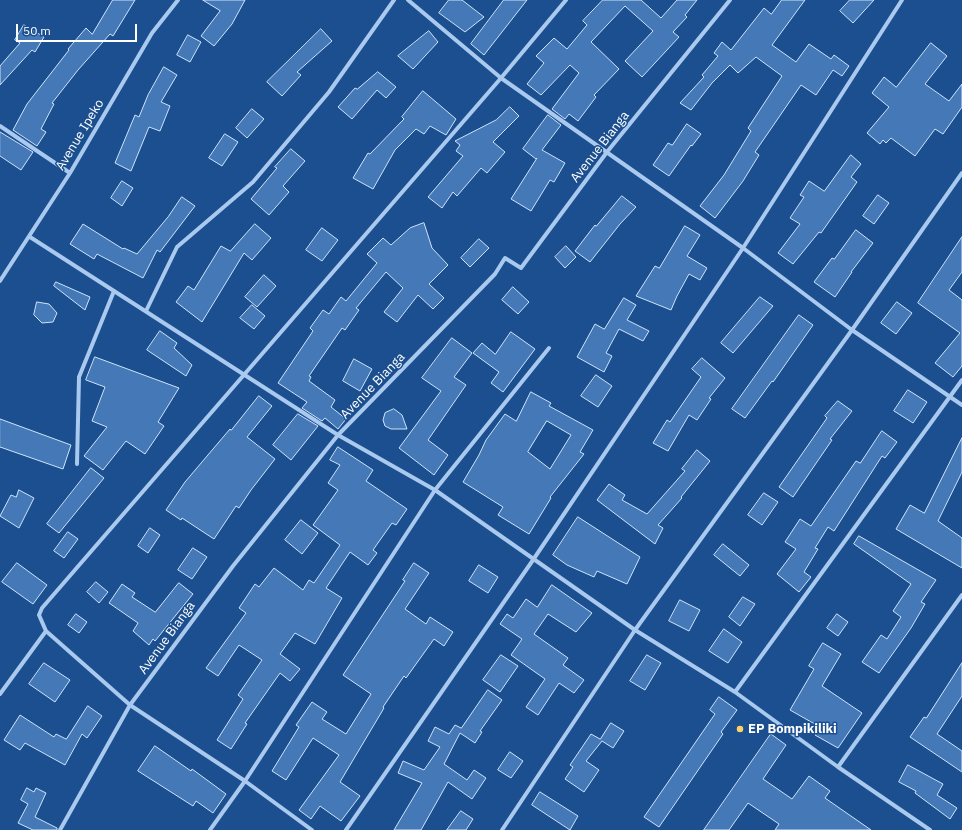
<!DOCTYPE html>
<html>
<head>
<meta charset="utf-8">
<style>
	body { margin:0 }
	#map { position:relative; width:962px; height:830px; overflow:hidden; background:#1b4f8f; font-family:"IBM Plex Sans",sans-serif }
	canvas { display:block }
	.scale { position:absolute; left:16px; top:24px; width:121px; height:18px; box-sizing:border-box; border:2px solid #fff; border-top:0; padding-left:5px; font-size:12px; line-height:14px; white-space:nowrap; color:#fff; -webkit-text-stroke:3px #1b4f8f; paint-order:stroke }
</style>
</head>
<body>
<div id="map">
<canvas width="962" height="830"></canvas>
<div class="scale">50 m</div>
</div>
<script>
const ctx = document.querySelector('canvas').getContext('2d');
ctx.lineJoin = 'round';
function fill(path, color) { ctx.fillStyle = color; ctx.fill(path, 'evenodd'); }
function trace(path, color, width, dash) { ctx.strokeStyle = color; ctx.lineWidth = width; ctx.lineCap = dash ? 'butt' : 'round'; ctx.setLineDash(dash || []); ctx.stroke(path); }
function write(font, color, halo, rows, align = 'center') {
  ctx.font = font + ' "IBM Plex Sans",sans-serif'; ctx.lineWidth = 3; ctx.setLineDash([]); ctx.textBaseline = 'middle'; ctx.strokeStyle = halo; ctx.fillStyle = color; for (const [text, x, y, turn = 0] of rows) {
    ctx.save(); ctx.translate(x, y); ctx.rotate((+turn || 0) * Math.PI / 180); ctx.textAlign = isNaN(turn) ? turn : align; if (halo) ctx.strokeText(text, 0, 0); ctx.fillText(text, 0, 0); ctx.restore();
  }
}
const building = new Path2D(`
	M113 0H135L113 36 110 34 78 70 52 103 54 104 41 129 46 132 37 146 13 130 27 104 69 50 68 49 86 28 92 34Z
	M203 0H245L232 24 214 46 201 36 220 11Z
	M449 0H462L484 17 465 32 439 13Z
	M504 0H527L484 55 471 44Z
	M603 0H641L661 18 677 0H697L685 15 687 17 673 32 679 37 642 77 625 61 653 31 625 6 591 42 619 69 594 95 596 97 578 121 569 114 565 119 552 109 579 73 570 65 541 95 527 84 544 63 536 56 554 38 567 49 587 25 583 21Z
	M782 0H805L772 45 796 62 809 44 831 59 834 55 849 66 842 76 833 70 816 95 801 85 755 152 759 155 743 181 715 218 700 206 724 175 751 131 748 128 782 76 756 57 738 73 730 65 712 83 691 110 680 103 704 77 702 75 718 56 714 53 722 42 731 50 764 8 771 14Z
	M850 0H874L853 23 840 11Z
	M24 25 44 37 35 52 32 50 0 85V66L20 43 15 40Z
	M321 29 332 41 297 72 301 75 282 96 267 82Z
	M429 31 438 42 413 69 398 56Z
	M188 35 201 42 190 62 177 55Z
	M931 43 947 56 925 84 949 101 962 84V107L943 134 935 129 915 156 891 138 886 143 883 140 880 144 867 133 889 107 872 93 884 77 896 87Z
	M164 67 177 75 161 102 170 106 160 131 149 127 131 171 115 163 135 115 139 117 148 95Z
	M378 72 396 87 386 98 377 90 352 119 338 107 355 88 357 89Z
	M423 91 456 119 446 135 430 126 424 134 416 129 395 150 373 189 353 178 368 153 370 154 404 119 402 117Z
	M510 107 519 116 493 142 505 152 487 173 481 168 457 196 453 192 442 208 428 197 463 156 456 151 460 145 455 141 496 120Z
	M252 109 264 119 247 138 236 128Z
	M548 115 561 125 542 150 565 163 554 182 550 180 531 211 511 199 537 158 536 159 523 149Z
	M687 124 701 134 692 146 691 145 669 176 653 165 668 143 672 145Z
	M0 132 33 152 21 170 0 156Z
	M225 134 238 142 222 166 209 158Z
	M291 149 305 161 283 186 289 192 269 215 251 199 277 168 275 167Z
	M851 155 861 164 851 177 857 182 821 233 819 232 793 264 778 253 800 224 790 218 804 197 800 195 809 181 824 191Z
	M122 181 133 188 122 206 111 198Z
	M878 195 889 203 874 224 863 216Z
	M622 196 636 207 620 224 590 262 575 251 595 225 596 226Z
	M182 197 195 206 160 252 157 250 143 278 97 254 94 259 70 244 83 224 123 249 124 248 137 254 168 217Z
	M424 223 432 248 448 265 429 284 444 298 433 309 418 295 397 322 384 312 403 288 386 272 356 308 359 310 345 330 342 328 309 376 311 377 309 381 335 400 331 407 346 419 338 429 325 418 322 421 302 408 307 402 278 383 313 331 310 328 323 310 329 314 341 297 346 301 377 263 367 254 383 238 391 245 410 228Z
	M255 224 271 238 252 260 244 253 202 322 176 302 188 286 194 290 221 246 230 251Z
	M685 226 700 235 687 256 707 268 700 280 689 274 677 296 671 310 636 296 655 266 659 268Z
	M322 228 338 240 322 261 306 250Z
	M856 230 873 243 851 272H852L835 297 814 282 832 258 834 259Z
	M962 237V272L949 290 962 300V366L953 377 935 363 960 333 918 303Z
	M479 239 489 248 470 267 461 258Z
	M566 246 576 257 565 268 555 257Z
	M264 275 276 286 257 307 245 297Z
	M56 282 90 297 85 310 54 286Z
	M513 287 529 302 518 314 502 300Z
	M760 297 773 306 733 353 721 343Z
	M624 298 636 305 627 320 649 331 643 341 619 329 606 353 612 356 604 372 577 357 595 324 604 329Z
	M37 302 49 304 57 313 53 322 42 323 34 315Z
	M897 302 912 313 896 334 881 323Z
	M252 305 265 316 254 329 240 318Z
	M799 315 813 325 773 382 772 381 745 418 732 409Z
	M160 331 177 343 174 348 192 365 186 376 147 350Z
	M511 332 535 349 503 392 491 383 499 372 473 353 482 343 495 354Z
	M452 338 472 353 454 377 466 385 428 440 448 455 434 475 399 448 441 391 422 378Z
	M95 357 179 388 158 422 164 426 145 454 126 441 103 470 84 456 107 427 92 421 105 387 86 380Z
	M702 358 725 378 709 398 711 399 697 420 689 415 668 451 653 443 667 420 670 422 701 377 692 369Z
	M354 359 372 369 360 391 343 381Z
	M596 375 612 386 598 407 581 396Z
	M908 390 927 402 913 423 894 411Z
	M531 392 551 403 549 406 593 430 580 452 584 454 550 497 551 498 529 534 498 515 503 507 463 482 479 455 486 440 505 414 516 421ZM547 421 571 435 550 469 528 452Z
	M259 396 272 406 247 437 275 459 251 490 239 508 236 506 214 539 182 518 181 520 166 510 185 482 230 429 231 430Z
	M838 401 852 411 830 439 832 440 793 497 779 487 827 418 825 416Z
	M394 409 402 415 407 429H391L385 426 383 420 385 413Z
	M298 414 318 426 291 460 273 445Z
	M0 419 71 445 63 469 0 447Z
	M882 431 897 442 885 458 882 456 834 531 828 527 815 548 818 549 804 572 811 577 799 592 777 574 796 549 785 542 800 519 811 526 856 461 860 463Z
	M962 438V472L938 521 962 538V568L896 529 910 505 924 513Z
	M338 447 373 470 366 481 407 509 396 525 392 523 373 550 377 553 368 565 350 552 326 588 342 598 315 644 295 633 280 654 300 669 290 681 280 673 245 723 247 724 231 749 217 740 243 699 238 695 262 660 239 645 218 676 206 668 246 613 239 608 255 584 259 587 274 568 303 590 309 580 314 583 340 545 313 525 338 490 328 483 340 465 330 460Z
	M697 450 710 461 681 497 682 498 658 525 663 528 655 544 597 500 609 484 625 495 622 500 647 514 685 471 682 469Z
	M91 468 104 478 59 533 47 524Z
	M19 490 34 498 19 528 0 516 11 495 16 497Z
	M764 493 778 502 762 525 748 515Z
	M578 517 640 557 627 584 597 571 594 577 567 565 553 555Z
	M301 520 318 533 302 554 285 540Z
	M150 528 160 535 148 553 138 546Z
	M68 532 78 539 64 558 54 551Z
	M859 536 936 580 921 602 925 604 911 628 879 673 862 662 881 635 887 639 901 617 893 611 911 584 854 544Z
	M723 544 749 565 740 576 714 555Z
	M193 548 207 557 192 579 178 570Z
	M17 563 47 585 33 604 2 582Z
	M414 563 429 573 405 609 426 624 430 617 453 632 444 646 434 639 406 678 404 676 383 707 384 708 340 782 360 796 341 821 320 806 311 819 299 810 339 755 313 738 286 780 272 771 299 727 296 725 312 702 327 712 322 719 346 734 371 694 343 675 405 581 403 580Z
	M479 565 498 577 488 593 469 581Z
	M96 582 108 592 99 603 87 592Z
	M179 583 193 594 155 641 153 639 149 645 133 631 138 623 109 603 122 584 135 593 132 597 155 612Z
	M552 585 592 613 576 632 548 614 534 634 568 658 563 665 584 680 574 693 559 683 538 715 526 707 545 679 511 655 522 639 500 624 507 614 513 618 526 599 537 607Z
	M743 597 755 604 740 626 729 617Z
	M680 600 700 610 689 631 669 621Z
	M76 614 87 622 79 633 68 625Z
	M837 614 848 622 838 636 827 628Z
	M724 629 742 642 728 663 709 651Z
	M823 643 841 654 822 686 862 713 838 748 815 735 820 727 790 710 814 669 809 666Z
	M501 655 518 666 500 692 483 680Z
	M647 655 661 663 645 690 630 681Z
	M44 663 70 680 55 702 29 684Z
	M962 663V696L937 734 962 751V772L910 737 924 717 926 718Z
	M488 690 502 700 480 731 482 732 475 743 460 733 444 764 467 780 474 770 486 778 472 799 448 782 421 830H394L422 783 398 773 403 761 424 770 440 747 428 741 435 727 449 734 455 725 461 728Z
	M719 697 737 710 721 732 723 734 659 827 644 817 715 714 710 710Z
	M88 706 102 716 87 738 82 734 65 765 25 743 20 750 4 740 20 715 54 737 56 734 66 739Z
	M611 723 624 731 613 748 602 741 586 761 599 770 584 792 565 779 573 767 570 765 591 734 600 739Z
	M771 734 786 745 763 779 792 799 809 776 830 791 825 798 871 830H775L779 824 748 803 729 830H704Z
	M155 746 191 771 192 769 226 794 213 813 196 801 193 806 138 771Z
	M510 752 523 761 511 778 498 770Z
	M908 765 943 784 937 795 957 808 950 819 915 793 916 791 899 782Z
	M27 788 34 792 36 788 46 793 35 817 57 828V830H33L18 823 28 804 21 800Z
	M540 792 578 816 570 830 532 805Z
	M461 811 473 819 466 830H447Z`);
const minor = new Path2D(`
	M408 0 501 78 743 248 852 330 962 405
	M0 126 70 173
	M30 237 338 435 435 490 635 630 735 692 838 767 930 830
	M0 281 70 173 152 33 178 0
	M146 311 177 247 253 182 329 92 394 0
	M77 464 79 377 114 291
	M735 692 962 380
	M0 694 46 631
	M838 767 962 595
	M60 830 130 705 233 566 338 435 495 274 505 258 521 268 607 152 730 0
	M210 830 245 781 435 490 549 348
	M312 830 245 781 130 705 46 631 39 615 42 608 501 78 566 0
	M346 830 533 560 743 248 902 0
	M502 830 635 630 852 330 962 173`);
const markers = [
	[740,729,4,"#ffd166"]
];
const streetNames = [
	["Avenue Ipeko",80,135,-59],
	["Avenue Bianga",600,147,-52],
	["Avenue Bianga",373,386,-46],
	["Avenue Bianga",167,638,-54]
];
const poiNames = [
	["EP Bompikiliki",748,729]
];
fill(building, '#4478b7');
trace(building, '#cfe3fa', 1);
trace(minor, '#a9c9ee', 4);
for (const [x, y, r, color] of markers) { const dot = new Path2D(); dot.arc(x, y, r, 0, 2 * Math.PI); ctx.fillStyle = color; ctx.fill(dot); trace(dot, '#1b4f8f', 1.5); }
write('13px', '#fff', '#1b4f8f', streetNames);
write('bold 13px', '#fff', '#1b4f8f', poiNames, 'left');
</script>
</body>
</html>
